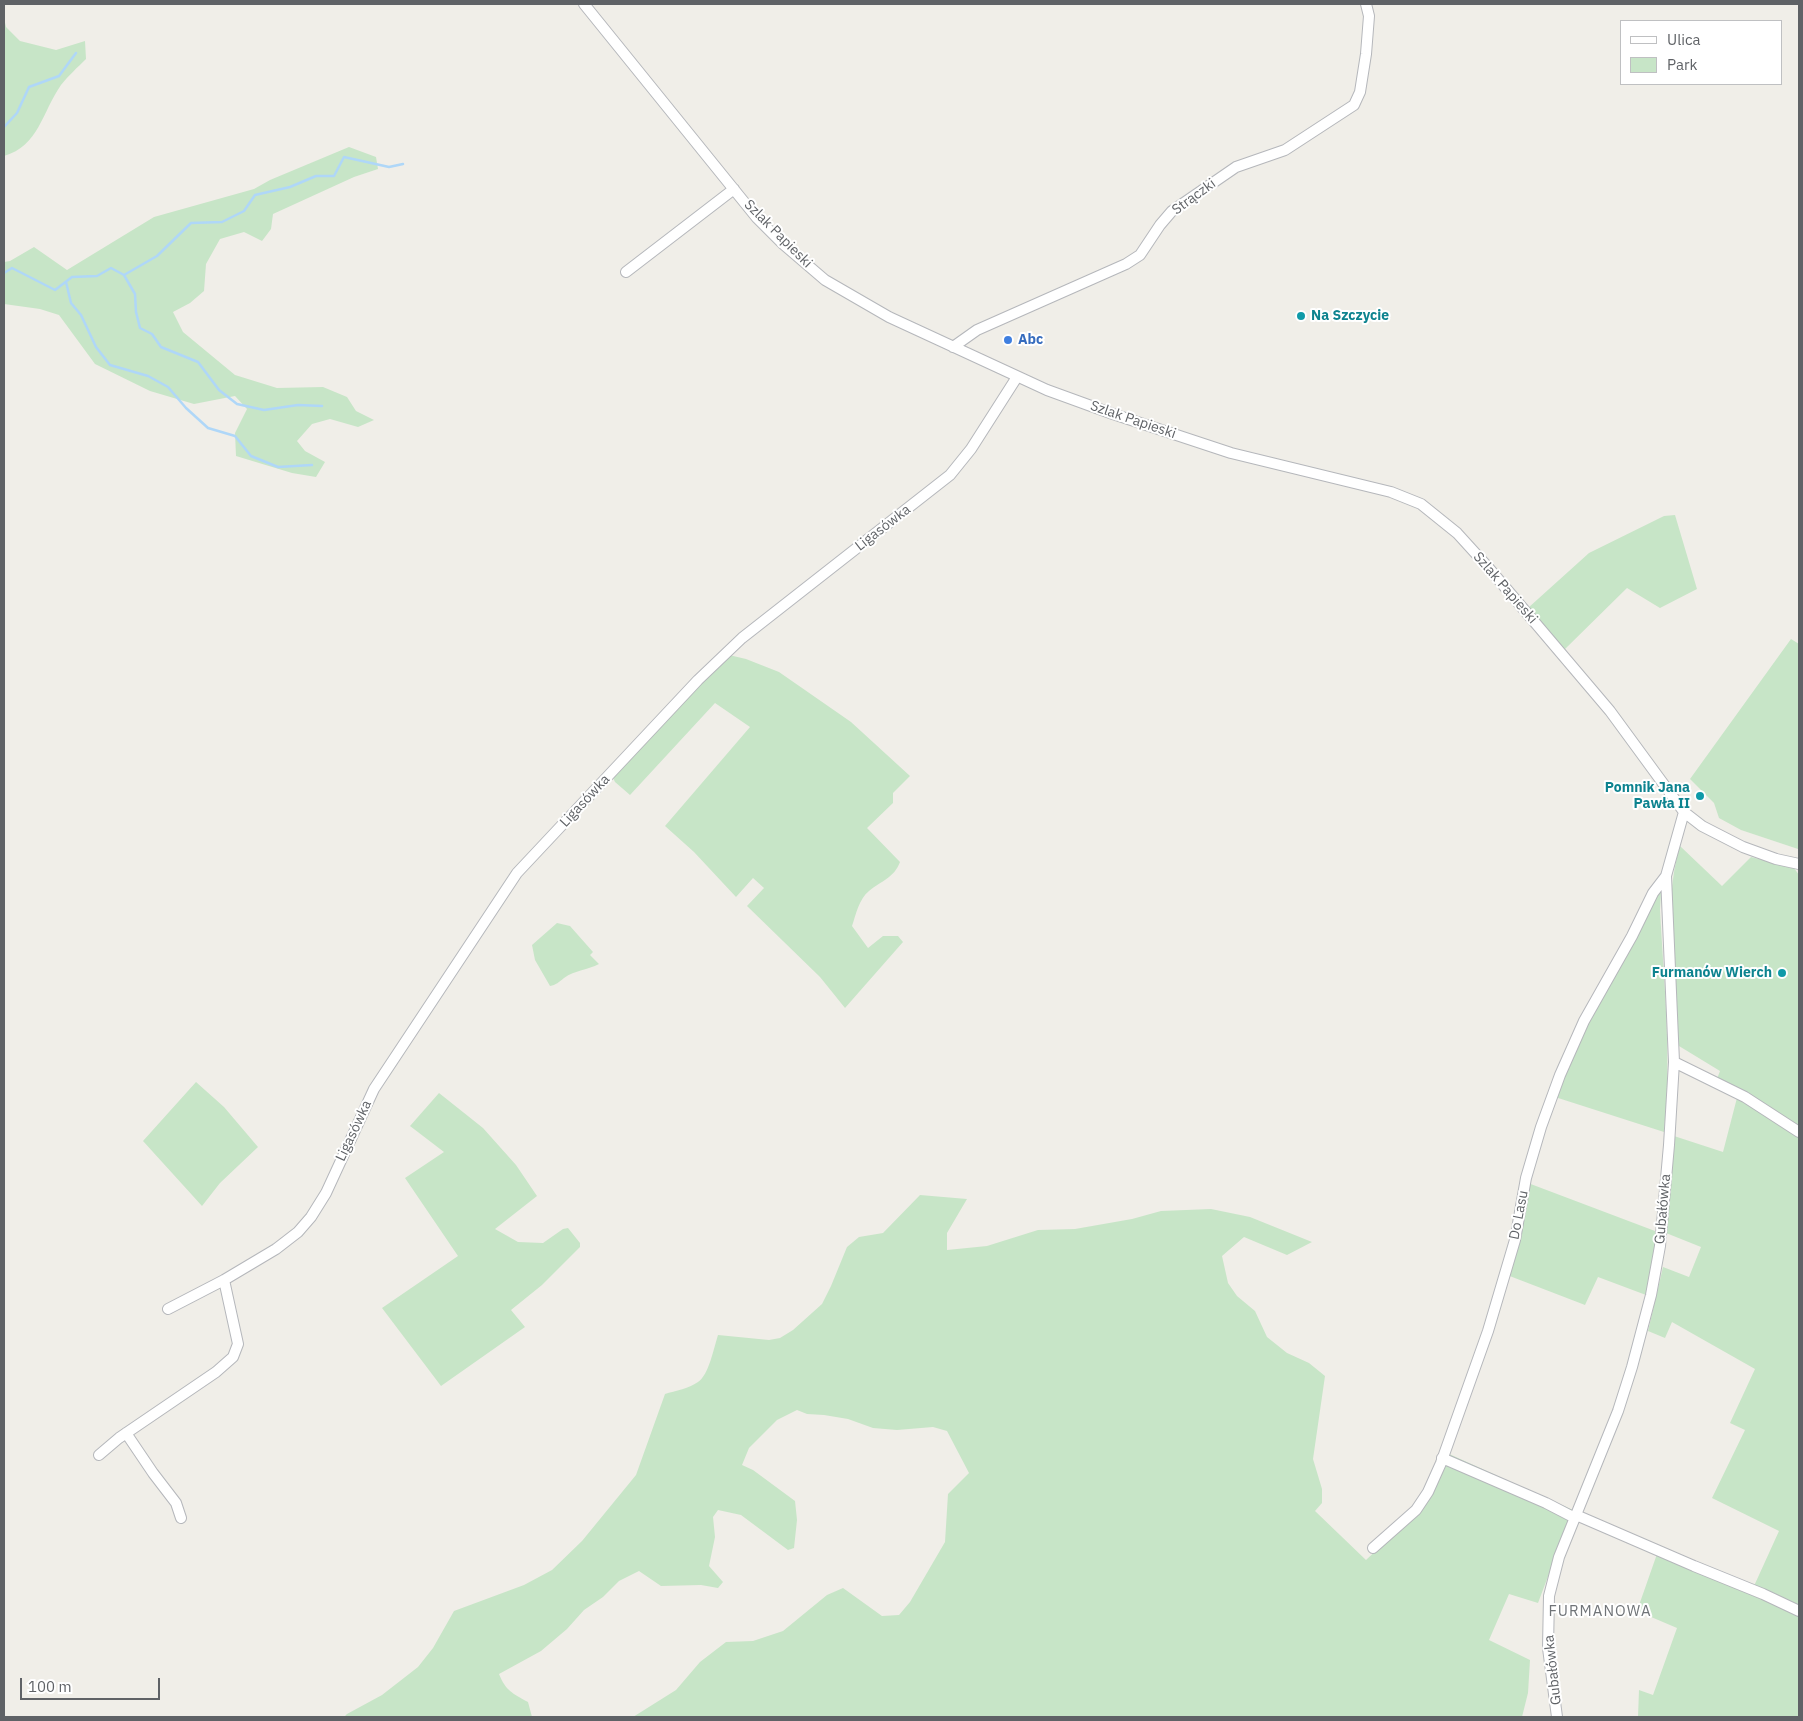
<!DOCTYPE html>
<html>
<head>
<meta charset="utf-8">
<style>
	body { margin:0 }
	#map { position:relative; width:1803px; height:1721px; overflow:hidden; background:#f0eee8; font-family:"IBM Plex Sans",sans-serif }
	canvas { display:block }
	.frame { position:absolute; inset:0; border:5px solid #5f6266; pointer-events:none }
	.legend { position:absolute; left:1620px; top:20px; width:162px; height:65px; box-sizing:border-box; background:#fff; border:1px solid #bfc0c2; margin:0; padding:6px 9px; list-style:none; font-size:15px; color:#5f6266 }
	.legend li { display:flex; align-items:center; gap:10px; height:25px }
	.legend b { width:25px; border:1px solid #bfc0c2 }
	.scale { position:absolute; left:20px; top:1678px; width:140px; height:22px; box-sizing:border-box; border:2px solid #5f6266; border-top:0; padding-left:6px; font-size:15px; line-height:18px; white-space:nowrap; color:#5f6266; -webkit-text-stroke:4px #fff; paint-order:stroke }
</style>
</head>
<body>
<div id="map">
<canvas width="1803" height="1721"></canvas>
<div class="frame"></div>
<ul class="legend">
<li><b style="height:6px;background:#fff"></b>Ulica</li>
<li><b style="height:14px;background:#c7e5c7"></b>Park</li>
</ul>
<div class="scale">100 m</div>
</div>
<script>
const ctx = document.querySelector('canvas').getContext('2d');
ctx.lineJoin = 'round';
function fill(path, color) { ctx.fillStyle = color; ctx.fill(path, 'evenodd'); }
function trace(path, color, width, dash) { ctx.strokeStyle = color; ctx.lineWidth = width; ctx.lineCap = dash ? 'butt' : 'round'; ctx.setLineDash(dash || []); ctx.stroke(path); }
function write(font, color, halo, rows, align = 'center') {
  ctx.font = font + ' "IBM Plex Sans",sans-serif'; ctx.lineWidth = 4; ctx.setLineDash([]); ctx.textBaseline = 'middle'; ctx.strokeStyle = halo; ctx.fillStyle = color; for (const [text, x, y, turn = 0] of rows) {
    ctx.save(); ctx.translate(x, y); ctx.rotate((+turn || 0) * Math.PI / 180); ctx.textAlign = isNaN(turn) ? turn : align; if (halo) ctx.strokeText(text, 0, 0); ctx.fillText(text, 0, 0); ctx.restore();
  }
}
const green = new Path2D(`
	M4 18 6 27 20 41 56 50 85 41 86 59C78 67 68 76 61 85 42 112 39 146 4 156Z
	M349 147 376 157 378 169 354 177 273 214 271 229 262 241 244 232 220 239 206 264 204 291 190 303 173 312 183 332 235 375 277 388 323 387 347 397 356 411 374 420 358 427 330 419 312 424 297 441 305 451 325 462 316 477 292 473 236 456 235 433 247 409 235 396 194 404 150 391 95 364 59 315 40 309 4 304V262L10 261 34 247 67 270 154 217 254 189 270 180Z
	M1675 515 1697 589 1660 608 1627 588 1564 650 1528 608 1589 553 1664 516Z
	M1791 639 1799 644 1798 849 1741 830 1719 818 1714 803 1690 779Z
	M729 655 746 659 779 672 851 722 910 776 893 793V803L867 828 900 862C894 878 881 881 869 891 859 899 856 914 852 926L868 948 883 936H898L903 942 845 1008 820 977 747 906 764 888 753 878 736 897 694 852 665 826 750 727 715 703 630 795 615 782 613 778 695 687Z
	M1680 846 1722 886 1751 857 1794 868 1799 875V1128L1717 1079 1720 1071 1679 1046C1674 985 1662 904 1680 846Z
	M1659 890 1661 892 1660 910C1664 984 1672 1058 1664 1132L1555 1097 1574 1049Z
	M557 923 570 926 593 952 590 955 599 964C588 970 575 970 564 978 559 982 556 985 550 986L535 960 532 945Z
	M196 1082 224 1107 258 1147 220 1183 202 1206 143 1141Z
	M439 1093 483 1128 516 1165 537 1196 495 1229 518 1242 543 1243 563 1229 568 1228 580 1243V1247L542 1285 511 1310 525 1327 441 1386 382 1308 458 1256 405 1178 444 1152 410 1126Z
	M1738 1094 1799 1136V1608L1754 1586 1779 1531 1712 1498 1745 1430 1730 1423 1755 1369 1672 1322 1665 1338 1648 1331 1663 1267 1689 1277 1701 1247 1666 1233 1674 1136 1723 1152Z
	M1528 1183 1655 1231 1656 1247 1646 1295 1598 1277 1585 1305 1507 1275Z
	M920 1195 967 1199 947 1233V1250L987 1246 1038 1230 1075 1229 1132 1219 1161 1211 1211 1209 1250 1217 1312 1242 1287 1255 1244 1237 1222 1256 1228 1283 1237 1296 1255 1311 1267 1337 1287 1353 1309 1363 1325 1376 1313 1459 1322 1489V1503L1315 1511 1366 1560 1417 1512 1447 1453 1573 1510 1538 1603 1509 1594 1489 1640 1530 1660 1528 1693 1522 1717H633L676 1690 700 1662 726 1642 753 1641 783 1631 827 1595 843 1588 882 1616 899 1615 910 1602 945 1542 948 1494 969 1473 947 1431 933 1427 897 1430 873 1428 848 1419 824 1415 807 1414 797 1410 777 1420 749 1448 742 1465 753 1470 795 1501 797 1520 794 1548 788 1550 741 1515 718 1510 713 1517 715 1537 709 1566 723 1582 718 1588 701 1585 661 1586 639 1571 619 1581 603 1597 584 1610 567 1629 541 1651 499 1674C506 1691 512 1693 528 1702L532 1717H344L347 1714 382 1695 418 1667 433 1648 454 1611 524 1585 552 1570 582 1541 636 1475 665 1394C675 1391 690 1388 698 1382 709 1375 714 1347 718 1335L769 1340 780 1338 793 1330 822 1304 831 1286 847 1247 859 1237 883 1233Z
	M1657 1554 1761 1598 1799 1616V1717H1638L1639 1690 1653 1695 1677 1628 1637 1611Z`);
const stream = new Path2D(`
	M4 127 17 113 29 87 59 76 76 53
	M4 273 12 268 55 290 72 277 97 276 111 268 124 275 157 256 191 223 222 222 244 211 255 195 290 187 316 176H334L344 157 389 167 403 164
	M124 275 135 294 136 312 140 328 152 334 161 347 198 362 219 390 237 404 264 410 298 405 322 406
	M66 282 71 303 81 315 96 347 110 365 148 376 168 387 186 408 208 428 235 436 251 456 278 467 312 465`);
const street = new Path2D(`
	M584 4 757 218 783 244 825 280 889 317 1047 390 1113 414 1231 453 1391 492 1421 504 1457 533 1487 566 1610 711 1684 812 1702 826 1743 847 1776 859 1799 864
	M626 272 734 189
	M953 347 977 330 1126 264 1140 255 1160 225 1172 211 1236 167 1285 150 1354 105 1360 92 1366 54 1369 16 1366 4
	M1674 1062 1745 1097 1799 1132
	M168 1309 224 1280 276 1249 298 1232 311 1217 326 1193 374 1089 517 873 698 680 742 638 950 475 971 449 1017 377
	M126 1433 153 1473 176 1503 181 1518
	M99 1455 119 1438 216 1372 233 1357 238 1344 224 1280
	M1442 1458 1546 1503 1575 1518
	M1576 1515 1694 1566 1763 1594 1799 1611
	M1373 1548 1416 1510 1428 1492 1441 1463 1488 1331 1515 1240 1526 1178 1541 1127 1560 1075 1584 1021 1632 936 1653 893 1666 876
	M1557 1717 1548 1648 1549 1596 1559 1557 1618 1411 1632 1367 1651 1295 1660 1246 1669 1145 1674 1062 1666 876 1684 812`);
const markers = [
	[1301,316,5,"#0f9aa8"],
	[1008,340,5,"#3f7fe0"],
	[1700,796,5,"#0f9aa8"],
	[1782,973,5,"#0f9aa8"]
];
const streetNames = [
	["Strączki",1194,197,-36],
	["Szlak Papieski",778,234,45],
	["Szlak Papieski",1133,420,19],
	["Ligasówka",883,528,-38],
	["Szlak Papieski",1505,588,49],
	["Ligasówka",585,801,-47],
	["Ligasówka",354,1131,-65],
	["Gubałówka",1663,1209,-85],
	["Do Lasu",1519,1215,-79],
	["Gubałówka",1553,1670,-96]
];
const cultureNames = [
	["Na Szczycie",1311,316,"left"],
	["Pomnik Jana",1690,788],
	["Pawła II",1690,804],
	["Furmanów Wierch",1772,973]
];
const shopNames = [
	["Abc",1018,340]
];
const neighbourhoodNames = [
	["FURMANOWA",1600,1612]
];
fill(green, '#c7e5c7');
trace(stream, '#afd7f8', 2.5);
trace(street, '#b5b7bb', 12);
trace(street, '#fff', 10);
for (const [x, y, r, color] of markers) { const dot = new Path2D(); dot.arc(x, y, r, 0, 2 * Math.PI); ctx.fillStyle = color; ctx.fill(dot); trace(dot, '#fff', 2); }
write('14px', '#5f6266', '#fff', streetNames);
write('bold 14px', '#0d838f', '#fff', cultureNames, 'right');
write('bold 14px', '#366cbe', '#fff', shopNames, 'left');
ctx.letterSpacing = '1px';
write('15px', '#707478', '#fff', neighbourhoodNames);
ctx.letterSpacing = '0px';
</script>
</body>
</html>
